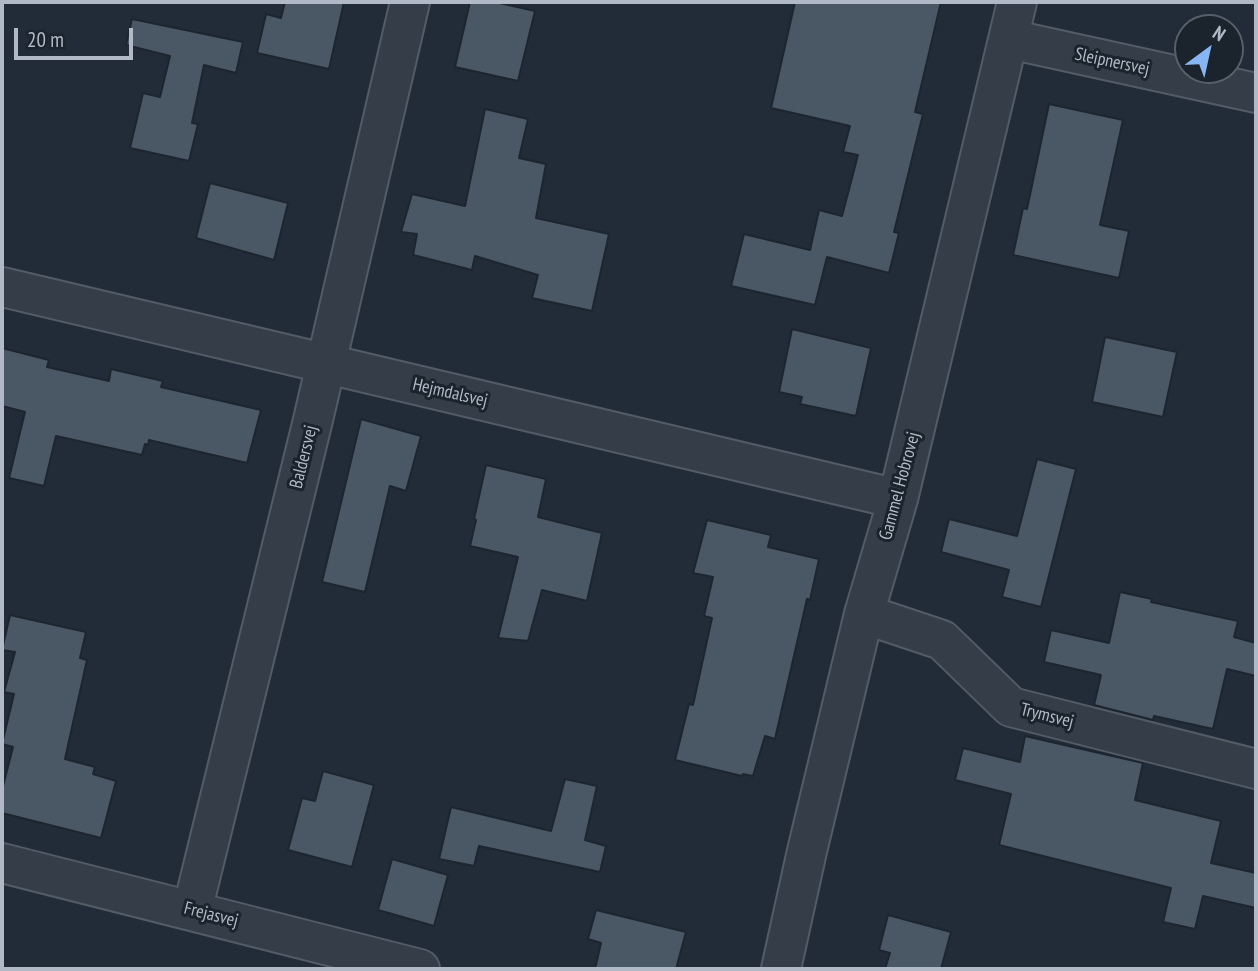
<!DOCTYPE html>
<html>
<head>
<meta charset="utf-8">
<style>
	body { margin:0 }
	#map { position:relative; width:1258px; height:971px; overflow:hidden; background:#222c38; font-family:"PT Sans Narrow",sans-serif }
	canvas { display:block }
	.frame { position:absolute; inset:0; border:4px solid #b0b9c5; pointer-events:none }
	.north { position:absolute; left:1174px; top:14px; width:70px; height:70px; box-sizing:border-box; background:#1b232d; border:2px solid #575f6a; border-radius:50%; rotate:33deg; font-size:19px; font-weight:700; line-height:28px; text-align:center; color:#b0b9c5 }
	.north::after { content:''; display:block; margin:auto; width:24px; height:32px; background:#87b6f3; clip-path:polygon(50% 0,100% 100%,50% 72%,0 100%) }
	.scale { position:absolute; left:14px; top:28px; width:119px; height:32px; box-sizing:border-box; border:4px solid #b0b9c5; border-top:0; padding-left:9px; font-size:21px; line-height:24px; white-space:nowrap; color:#b0b9c5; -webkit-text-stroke:5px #1b232d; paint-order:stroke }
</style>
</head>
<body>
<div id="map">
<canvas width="1258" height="971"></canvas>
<div class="frame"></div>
<div class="north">N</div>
<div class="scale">20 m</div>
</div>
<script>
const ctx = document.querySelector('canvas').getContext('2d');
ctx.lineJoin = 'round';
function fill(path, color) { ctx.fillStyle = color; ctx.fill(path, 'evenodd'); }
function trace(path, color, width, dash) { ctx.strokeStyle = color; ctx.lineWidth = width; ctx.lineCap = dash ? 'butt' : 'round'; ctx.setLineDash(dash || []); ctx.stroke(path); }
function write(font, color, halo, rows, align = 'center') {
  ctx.font = font + ' "PT Sans Narrow",sans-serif'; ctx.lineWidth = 6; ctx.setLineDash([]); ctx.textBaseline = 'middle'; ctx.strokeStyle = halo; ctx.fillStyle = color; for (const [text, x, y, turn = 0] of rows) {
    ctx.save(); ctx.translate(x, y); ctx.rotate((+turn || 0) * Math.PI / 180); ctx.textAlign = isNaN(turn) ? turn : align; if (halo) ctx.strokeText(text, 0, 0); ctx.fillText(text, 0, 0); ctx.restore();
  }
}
const building = new Path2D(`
	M285 2H344L329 69 257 53 266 14 281 18Z
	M470 2H495L535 11 518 81 455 67Z
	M795 2H941L915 112 923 114 894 232 899 233 889 273 827 257 815 305 731 286 744 234 810 250 819 210 842 216 858 155 843 152 850 126 771 108Z
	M132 19 243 42 236 73 204 65 192 123 198 124 189 161 130 148 143 93 160 97 170 56 126 45Z
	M1049 104 1123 120 1100 225 1129 231 1119 278 1013 255 1023 208 1027 209Z
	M485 109 528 119 519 158 546 164 536 218 609 234 592 311 532 298 538 275 475 256 472 270 413 255 417 234 401 232 412 194 465 206Z
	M210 183 288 203 274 260 196 238Z
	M792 329 871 348 856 416 800 404 802 397 779 392Z
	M1105 337 1177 352 1163 417 1092 402Z
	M2 348 49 360 47 367 109 381 111 369 163 381 161 387 261 410 247 463 149 440 148 445 145 444 142 455 56 436 44 486 9 478 25 412 2 406Z
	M361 419 421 436 406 491 390 486 365 592 322 582Z
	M1037 459 1076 469 1041 607 1002 597 1009 570 941 552 949 519 1017 536Z
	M486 465 546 479 538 517 602 533 587 601 542 590 528 641 498 638 518 557 470 546 476 520 474 519Z
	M707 520 771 535 768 547 819 559 810 600 807 599 775 739 765 736 753 776 743 774 742 776 675 760 689 704 693 705 712 618 704 616 713 577 693 573Z
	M1120 592 1152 599 1151 602 1238 621 1234 637 1256 643V676L1227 669 1213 729 1154 716 1153 720 1094 705 1101 675 1044 662 1051 630 1109 643Z
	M10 615 86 632 80 658 87 660 65 759 95 767 93 774 116 781 101 838 2 813V790L13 747 2 744 14 694 4 692 15 652 2 650Z
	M1025 736 1143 763 1135 800 1221 821 1211 863 1256 873V908L1203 896 1195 929 1163 922 1171 888 999 845 1011 794 955 780 963 748 1020 762Z
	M323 771 374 785 352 867 288 850 302 798 315 801Z
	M565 779 597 786 585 840 606 846 600 872 479 846 474 866 439 859 451 807 551 831Z
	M392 859 448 875 434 926 378 910Z
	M596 910 686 932 676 969H595L601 943 588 939Z
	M888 915 951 932 941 969H885L890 953 879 950Z`);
const minor = new Path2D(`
	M1009 39 1256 93
	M2 287 898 499
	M864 614 942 640 1011 707 1256 769
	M2 863 420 969
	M192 911 313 420 410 2
	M781 969 807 851 864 614 898 499 1017 2`);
const streetNames = [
	["Sleipnersvej",1112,62,12],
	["Hejmdalsvej",450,393,13],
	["Baldersvej",304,457,-76],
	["Gammel Hobrovej",900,486,-75],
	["Trymsvej",1047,716,14],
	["Frejasvej",211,915,14]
];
fill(building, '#4a5764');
trace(building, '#1d252f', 2);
trace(minor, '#535c66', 42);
trace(minor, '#353e48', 38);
write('18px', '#b0b9c5', '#1b232d', streetNames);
</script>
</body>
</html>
